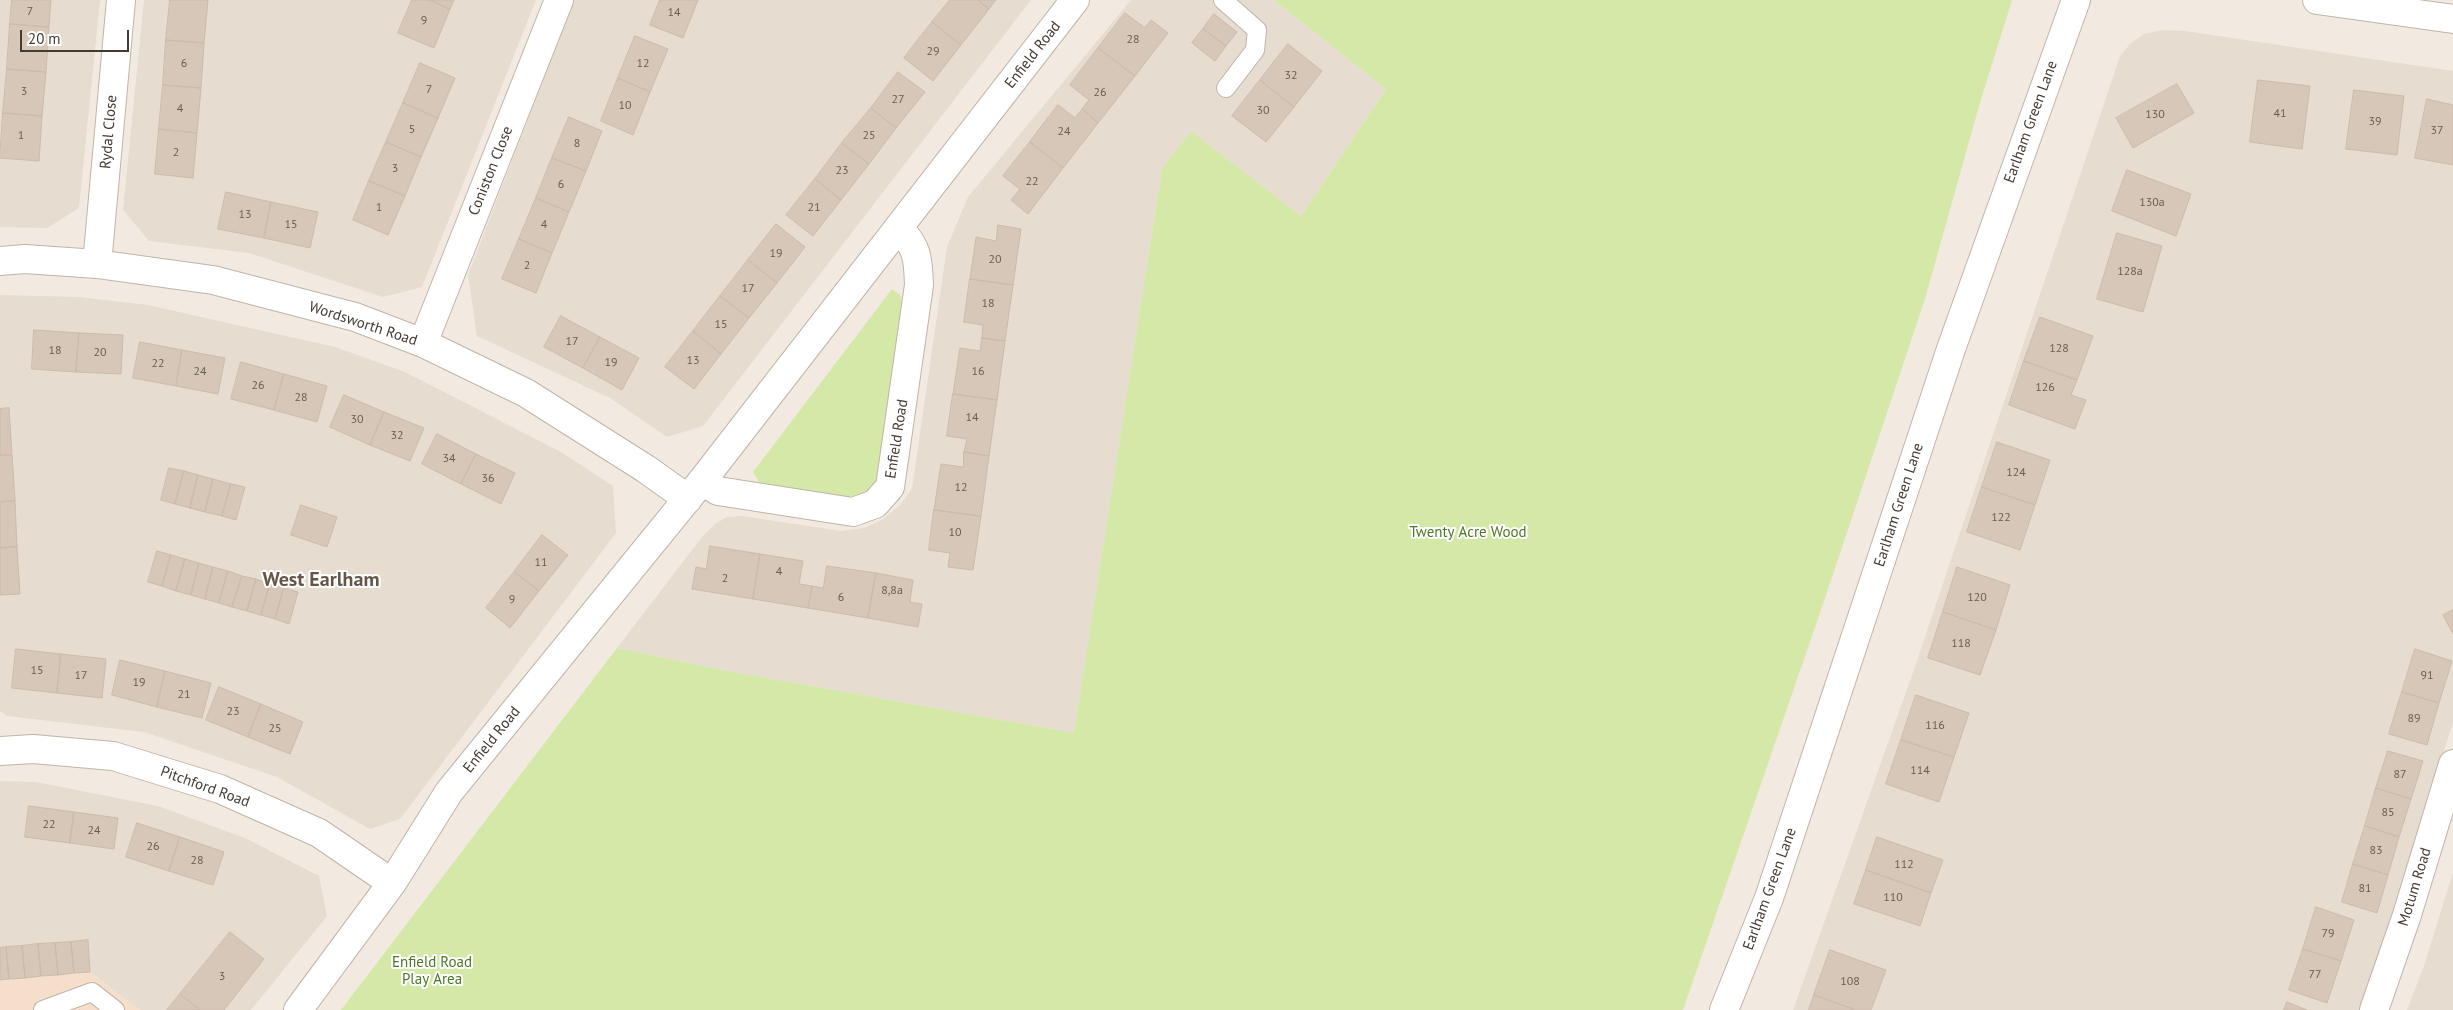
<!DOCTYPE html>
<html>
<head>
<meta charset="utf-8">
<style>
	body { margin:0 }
	#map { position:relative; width:2453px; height:1010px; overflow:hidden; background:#f2eae1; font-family:"PT Sans",sans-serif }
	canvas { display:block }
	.scale { position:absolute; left:20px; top:30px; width:109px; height:22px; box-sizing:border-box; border:2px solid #433a32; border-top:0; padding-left:6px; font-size:15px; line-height:18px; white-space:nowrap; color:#433a32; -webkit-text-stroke:4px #fff; paint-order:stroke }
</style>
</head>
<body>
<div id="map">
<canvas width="2453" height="1010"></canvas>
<div class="scale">20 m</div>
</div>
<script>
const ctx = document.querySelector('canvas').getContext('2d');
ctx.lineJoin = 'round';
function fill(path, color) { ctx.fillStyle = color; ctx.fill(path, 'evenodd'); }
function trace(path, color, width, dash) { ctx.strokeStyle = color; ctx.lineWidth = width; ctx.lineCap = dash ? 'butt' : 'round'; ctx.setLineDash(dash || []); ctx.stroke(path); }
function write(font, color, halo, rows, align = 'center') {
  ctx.font = font + ' "PT Sans",sans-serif'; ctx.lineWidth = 4; ctx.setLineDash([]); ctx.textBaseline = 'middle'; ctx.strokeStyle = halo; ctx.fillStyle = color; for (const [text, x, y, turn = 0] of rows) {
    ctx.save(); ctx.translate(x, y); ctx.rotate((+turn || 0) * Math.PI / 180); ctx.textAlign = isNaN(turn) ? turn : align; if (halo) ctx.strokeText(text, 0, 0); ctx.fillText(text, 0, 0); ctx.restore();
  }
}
const residential = new Path2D(`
	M0 0H100L79 208 47 228 0 227Z
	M144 0H536L422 287 383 297 249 253 149 241 123 210Z
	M574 0H1031L703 426 667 437 610 398 477 336 468 275Z
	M1131 0H1274L1386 89 1301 216 1191 131 1162 169 1074 733 722 670 617 648 702 537 715 524 727 517 742 516 841 531 864 528 882 520 900 505 912 489 947 247 968 197Z
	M2162 30 2185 31 2453 71V722L2366 1010H1793L1915 667 2120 56 2130 44 2144 34Z
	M0 295 79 297 148 305 335 347 405 372 561 452 613 486 616 533 400 819 370 829 277 777 144 732 7 716 0 711Z
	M0 781 36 782 158 806 245 838 319 876 327 916 251 1010H140L90 972 0 980Z
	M2453 872V1010H2407L2424 966Z`);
const commercial = new Path2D(`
	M90 972 140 1010H0V980Z`);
const green = new Path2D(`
	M1274 0H2012L1979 106 1925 299 1821 610 1683 1010H341L617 648 722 670 1074 733 1162 169 1191 131 1301 216 1386 89Z
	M892 289 900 295 903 305 881 470C878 479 876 488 867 493 849 503 782 486 759 482L753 472Z`);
const building = new Path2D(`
	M12 0H51L49 27 10 24Z
	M170 0H208L204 43 166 40Z
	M412 0H430L450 9 434 48 398 33Z
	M430 0H454L450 9Z
	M660 0H698L683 38 650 25Z
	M950 0H978L989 9 961 45 932 22Z
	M978 0H996L989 9Z
	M1125 13 1145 28 1151 20 1168 33 1135 76 1098 48Z
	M1214 14 1237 32 1226 46 1203 29Z
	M932 22 961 45 933 81 904 58Z
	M10 24 49 27 46 72 7 69Z
	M1203 29 1226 46 1215 61 1192 43Z
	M635 36 668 49 650 92 618 78Z
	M166 40 204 43 201 88 163 85Z
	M1288 44 1322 71 1294 107 1260 80Z
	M1098 48 1135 76 1098 123 1082 109 1089 100 1070 85Z
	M420 63 455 78 438 118 403 103Z
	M7 69 46 72 42 116 3 113Z
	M898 72 925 92 896 128 871 108Z
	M618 78 650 92 633 135 601 121Z
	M1260 80 1294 107 1266 142 1232 116Z
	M2258 80 2310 86 2302 149 2250 142Z
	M2177 84 2194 113 2133 148 2116 118Z
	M163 85 201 88 197 133 159 129Z
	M2354 90 2404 96 2397 155 2346 149Z
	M2427 99 2453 105V165L2415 158Z
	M403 103 438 118 421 157 386 142Z
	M1058 105 1075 118 1082 109 1098 123 1063 168 1030 142Z
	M871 108 896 128 869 164 842 143Z
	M3 113 42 116 39 161 0 158Z
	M569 117 602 131 586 171 552 158Z
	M159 129 197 133 193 178 155 174Z
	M386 142 421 157 405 196 369 181Z
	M1030 142 1063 168 1028 214 1011 200 1020 189 1003 176Z
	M842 143 869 164 841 200 815 179Z
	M552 158 586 171 569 212 536 198Z
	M2127 170 2191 194 2176 236 2112 211Z
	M815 179 841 200 813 236 786 215Z
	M369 181 405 196 388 235 353 220Z
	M226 192 271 202 264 238 218 229Z
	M536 198 569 212 552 253 519 239Z
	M271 202 318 212 310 248 264 238Z
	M776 224 805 247 777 283 748 260Z
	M998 225 1021 229 1013 285 970 279 976 237 996 241Z
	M2117 233 2162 246 2143 312 2097 299Z
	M519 239 552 253 536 293 502 279Z
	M748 260 777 283 749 318 720 296Z
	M970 279 1013 285 1005 341 982 338 983 325 964 322Z
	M720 296 749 318 721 354 693 331Z
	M561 316 600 337 583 368 544 347Z
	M2040 317 2093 336 2077 380 2024 361Z
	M34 330 79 333 76 372 32 369Z
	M693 331 721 354 694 389 665 367Z
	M79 333 123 335 121 374 76 372Z
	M600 337 639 358 622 390 583 368Z
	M982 338 1005 341 997 400 953 394 960 348 980 351Z
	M140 342 182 350 176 386 133 378Z
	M182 350 225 358 218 394 176 386Z
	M2024 361 2077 380 2071 395 2086 400 2075 429 2009 405Z
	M241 362 284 374 274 410 231 399Z
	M284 374 327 386 317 422 274 410Z
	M953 394 997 400 989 456 964 452 967 439 947 436Z
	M344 395 384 412 370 445 330 427Z
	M9 408 12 455H0V409Z
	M384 412 424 428 410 461 370 445Z
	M437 434 476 454 461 484 422 464Z
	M1997 442 2050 460 2035 505 1982 487Z
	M964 452 989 456 981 516 934 510 941 464 963 467Z
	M476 454 515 473 501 504 461 484Z
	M0 455H12L15 501 0 502Z
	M169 468 184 471 175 504 161 500Z
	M184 471 198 475 190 508 175 504Z
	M198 475 213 479 205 512 190 508Z
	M213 479 231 484 222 516 205 512Z
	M231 484 245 487 236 520 222 516Z
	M1982 487 2035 505 2020 550 1967 532Z
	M15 501 17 547 0 548V502Z
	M301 505 337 517 327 547 291 535Z
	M934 510 981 516 973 570 948 567 950 553 929 550Z
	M542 535 568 555 539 591 514 572Z
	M710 546 760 554 753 599 692 589 696 567 706 569Z
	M17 547 20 594 0 595V548Z
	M157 551 171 555 162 586 148 582Z
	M760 554 803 561 799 584 812 586 808 608 753 599Z
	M171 555 185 559 176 591 162 586Z
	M185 559 199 563 191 595 176 591Z
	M199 563 213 567 205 599 191 595Z
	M827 566 876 573 868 618 808 608 812 586 823 588Z
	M213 567 228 571 219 603 205 599Z
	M1957 567 2010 585 1996 630 1943 612Z
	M228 571 242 576 232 607 219 603Z
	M514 572 539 591 510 628 486 608Z
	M876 573 913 580 910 602 922 604 918 627 868 618Z
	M242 576 256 579 247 611 232 607Z
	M256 579 270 584 261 615 247 611Z
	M270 584 284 588 275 619 261 615Z
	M284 588 298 592 289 624 275 619Z
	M2453 610V634L2443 615Z
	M1943 612 1996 630 1980 675 1928 658Z
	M16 649 61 654 57 693 12 688Z
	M2415 649 2452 661 2439 703 2402 692Z
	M61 654 106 659 102 698 57 693Z
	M120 660 165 671 157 707 112 695Z
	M165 671 211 683 202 718 157 707Z
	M219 687 261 704 248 737 206 720Z
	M2402 692 2439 703 2427 745 2389 734Z
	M1916 695 1969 713 1954 757 1901 740Z
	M261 704 303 722 290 754 248 737Z
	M1901 740 1954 757 1939 802 1886 784Z
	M2388 751 2423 761 2411 799 2376 788Z
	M2376 788 2411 799 2399 837 2365 826Z
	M29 806 74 812 70 843 25 837Z
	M74 812 118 818 114 849 70 843Z
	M137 823 180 837 169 871 126 857Z
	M2365 826 2399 837 2388 875 2353 864Z
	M180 837 224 852 213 885 169 871Z
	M1877 837 1943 860 1931 893 1866 870Z
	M2353 864 2388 875 2377 913 2342 902Z
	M1866 870 1931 893 1920 926 1854 904Z
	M2316 907 2354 920 2341 961 2303 949Z
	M230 932 264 959 224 1010H200L180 994Z
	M88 940 90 972 74 973 71 942Z
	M71 942 74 973 58 975 55 943Z
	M55 943 58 975 41 976 38 944Z
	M38 944 41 976 25 978 22 946Z
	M22 946 25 978 9 979 6 947Z
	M6 947 9 979 0 980V948Z
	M2303 949 2341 961 2327 1003 2289 990Z
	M1830 950 1886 970 1871 1010H1856L1814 995Z
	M180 994 200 1010H167Z
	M1814 995 1856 1010H1809Z
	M2287 1002 2307 1010H2284Z`);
const service = new Path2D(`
	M1223 0 1257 30 1255 50 1226 88
	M43 1010 92 992 115 1010`);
const minor = new Path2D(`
	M2317 0 2453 19
	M0 261 25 259 97 264 213 280 355 317 423 343 526 393 646 469 688 499
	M97 264 121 0
	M423 343 559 0
	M702 481 718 491 853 512 875 504 890 487 919 285C918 259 918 248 899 228
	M0 751 33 749 113 756 220 789 319 833 392 883
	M298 1010 392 883 449 792 702 481 1075 0
	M2374 1010 2407 915 2453 764`);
const tertiary = new Path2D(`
	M1724 1010 1769 898 1951 349 2076 0`);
const numberNames = [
	["7",30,12],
	["14",674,13],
	["9",424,21],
	["28",1133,40],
	["29",933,52],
	["6",184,64],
	["12",643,64],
	["32",1291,76],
	["7",429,90],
	["3",24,92],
	["26",1100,93],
	["27",898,100],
	["10",625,106],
	["4",180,109],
	["30",1263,111],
	["41",2280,114],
	["130",2155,115],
	["39",2375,122],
	["5",412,130],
	["37",2437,131],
	["24",1064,132],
	["1",21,136],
	["25",869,136],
	["8",577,144],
	["2",176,153],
	["3",395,169],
	["23",842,171],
	["22",1032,182],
	["6",561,185],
	["130a",2152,203],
	["1",379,208],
	["21",814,208],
	["13",245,215],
	["15",291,225],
	["4",544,225],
	["19",776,254],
	["20",995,260],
	["2",527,266],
	["128a",2130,272],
	["17",748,289],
	["18",988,304],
	["15",721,325],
	["17",572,342],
	["128",2059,349],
	["18",55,351],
	["20",100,353],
	["13",693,361],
	["19",611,363],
	["22",158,364],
	["24",200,372],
	["16",978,372],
	["26",258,386],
	["126",2045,388],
	["28",301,398],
	["14",972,418],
	["30",357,420],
	["32",397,436],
	["34",449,459],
	["124",2016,473],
	["36",488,479],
	["12",961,488],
	["122",2001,518],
	["10",955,533],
	["11",541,563],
	["4",779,572],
	["2",725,579],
	["8,8a",892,591],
	["6",841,598],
	["120",1977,598],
	["9",512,600],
	["118",1961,644],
	["15",37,671],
	["17",81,676],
	["91",2427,676],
	["19",139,683],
	["21",184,695],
	["23",233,712],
	["89",2414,719],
	["116",1935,726],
	["25",275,729],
	["114",1920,771],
	["87",2400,775],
	["85",2388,813],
	["22",49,825],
	["24",94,831],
	["26",153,847],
	["83",2376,851],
	["28",197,861],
	["112",1904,865],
	["81",2365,889],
	["110",1893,898],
	["79",2328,934],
	["77",2315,975],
	["3",222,977],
	["108",1850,982]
];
const streetNames = [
	["Enfield Road",1033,55,-52],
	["Earlham Green Lane",2031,122,-70],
	["Rydal Close",109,132,-85],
	["Coniston Close",491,171,-68],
	["Wordsworth Road",363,324,18],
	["Enfield Road",897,439,-81],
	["Earlham Green Lane",1899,505,-72],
	["Enfield Road",492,740,-51],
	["Pitchford Road",205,787,20],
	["Motum Road",2415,887,-73],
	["Earlham Green Lane",1770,889,-70]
];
const parkNames = [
	["Twenty Acre Wood",1468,533],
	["Enfield Road",432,963],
	["Play Area",432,980]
];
const districtNames = [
	["West Earlham",321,580]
];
fill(residential, '#e6dccf');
fill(commercial, '#f5deca');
fill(green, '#d4e8a8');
fill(building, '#d6c7b9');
trace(building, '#cebbaa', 1);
trace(service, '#c0b4a7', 20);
trace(minor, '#c0b4a7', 30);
trace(tertiary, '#c0b4a7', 30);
trace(service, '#fff', 18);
trace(minor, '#fff', 28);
trace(tertiary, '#fff', 28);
write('12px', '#685d54', null, numberNames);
write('15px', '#433a32', '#fff', streetNames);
write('15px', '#4e7624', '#fff', parkNames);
write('bold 20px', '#665649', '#fff', districtNames);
</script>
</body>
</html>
